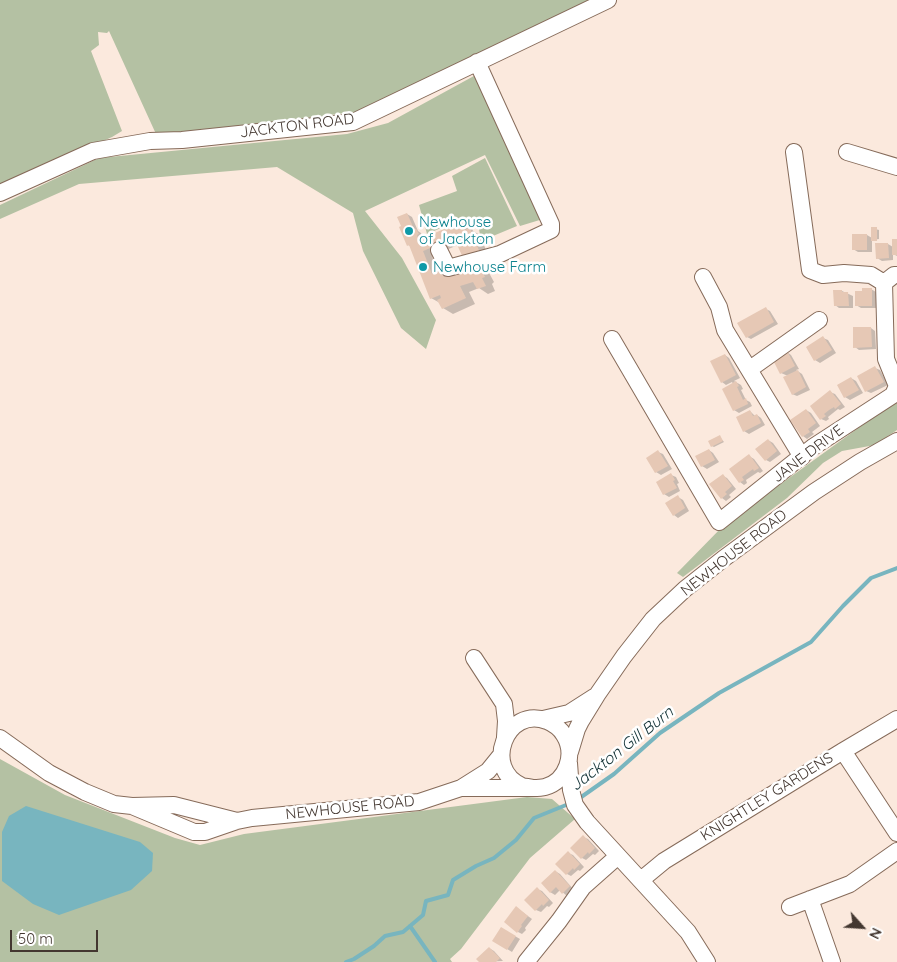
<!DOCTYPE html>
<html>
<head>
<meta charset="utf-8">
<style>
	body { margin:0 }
	#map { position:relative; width:897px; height:962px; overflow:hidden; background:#fbe9dd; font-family:Quicksand,sans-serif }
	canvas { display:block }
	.north { position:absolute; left:837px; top:902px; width:50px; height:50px; -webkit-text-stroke:4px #fff; paint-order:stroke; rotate:116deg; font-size:14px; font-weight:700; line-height:20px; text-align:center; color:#433730 }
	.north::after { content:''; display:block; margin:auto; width:18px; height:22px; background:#433730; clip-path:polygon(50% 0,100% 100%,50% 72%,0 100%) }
	.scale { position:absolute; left:10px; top:930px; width:88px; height:22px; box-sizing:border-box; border:2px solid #433730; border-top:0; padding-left:6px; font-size:15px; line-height:18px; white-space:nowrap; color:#433730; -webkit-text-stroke:4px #fff; paint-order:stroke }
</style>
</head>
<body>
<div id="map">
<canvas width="897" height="962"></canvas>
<div class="north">N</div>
<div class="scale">50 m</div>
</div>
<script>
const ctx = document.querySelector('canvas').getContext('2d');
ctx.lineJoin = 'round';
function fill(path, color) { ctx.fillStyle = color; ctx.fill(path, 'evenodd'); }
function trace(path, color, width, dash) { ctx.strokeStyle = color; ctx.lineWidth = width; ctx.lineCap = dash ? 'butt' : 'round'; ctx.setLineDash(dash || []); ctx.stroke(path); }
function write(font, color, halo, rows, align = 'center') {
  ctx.font = font + ' Quicksand,sans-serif'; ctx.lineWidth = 5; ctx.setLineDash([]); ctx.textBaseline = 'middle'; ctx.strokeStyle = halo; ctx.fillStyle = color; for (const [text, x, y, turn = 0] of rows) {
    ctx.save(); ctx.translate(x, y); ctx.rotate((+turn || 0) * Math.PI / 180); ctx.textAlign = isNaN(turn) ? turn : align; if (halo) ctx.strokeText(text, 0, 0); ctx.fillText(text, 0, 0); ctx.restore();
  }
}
const green = new Path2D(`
	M0 0H598L369 110 238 127 156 134 109 31 107 33 98 32 99 45 91 51 122 131 112 137 0 187Z
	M483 71 543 219 520 226 485 155 365 211 402 258 436 320 426 349 401 328 363 251 353 213 277 167 79 184 0 219V205L99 158 347 134 388 123Z
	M485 158 517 226 481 241 478 223 466 227 462 219 427 234 419 205 457 191 452 176Z
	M897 400V430L875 445 842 451 823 463 787 498 683 577 677 573 724 525Z
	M0 759 65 795 175 838 200 845 244 834 527 797 552 799 575 819 530 858 461 949 450 959 452 962H0Z`);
const water = new Path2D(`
	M26 806 140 842 153 853 152 871 131 890 59 915 33 904 2 881V832L9 816Z`);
const shadow = new Path2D(`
	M407 214 412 217 418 231 421 233 422 236 420 237 422 241 461 223 472 228 473 231 480 235 489 258 476 264 488 271 494 282 492 284 495 291 488 294 479 288 469 292 475 304 453 314 443 308 440 303 431 298 410 246 408 245ZM458 245 476 265 438 272 432 256Z
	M872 228 879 230V239L872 240V252H858L853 249V235H867L872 238Z
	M897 240V256L893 254V260L882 261 877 258 888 244 893 247Z
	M871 289 876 292V308H861L856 305 863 292Z
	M842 291 853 296V308H839L835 305Z
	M766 309 770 311 778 324 751 339 747 337Z
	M871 328 875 331 876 349 859 350 855 347Z
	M823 338 828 340 836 353 820 363 815 360 807 347Z
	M787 352 791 355 799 369 796 370 802 374 810 390 797 396 792 394 788 376 781 373Z
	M725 355 729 358 740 378 734 381 741 385 743 389 741 390 746 400 750 402 752 406 739 413 734 410 733 384 732 382 726 385 722 382Z
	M875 368 880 370 888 385 871 393 866 391Z
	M851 378 856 381 863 393 850 400 845 397 838 385Z
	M830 392 835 394 845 407 840 410 838 409 828 417 829 419 826 421 821 419Z
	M806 410 811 413 820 426 812 432 814 434 807 439 803 436Z
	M750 411 755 416 757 415 761 418 765 425 749 434 744 431Z
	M720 437 724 442 714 447 712 446Z
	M768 440 773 443 781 454 770 462 766 460Z
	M709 450 713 453 719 462 707 469 702 466Z
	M658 452 663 454 672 469 661 475 656 472 648 458Z
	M749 456 754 459 763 471 760 473 758 472 746 480 747 483 744 485 740 482Z
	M671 475 676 477 679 483 677 484 680 491 669 497 664 494Z
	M723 476 727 478 736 489 729 495 731 497 726 501 722 498 711 485Z
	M678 497 683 500 689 511 678 518 674 515Z
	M583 837 588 839 599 851 595 855 593 854 586 860 582 858Z
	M568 853 573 855 584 867 580 871 578 870 571 876 567 874Z
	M555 871 560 874 574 890 567 896 560 890 555 895 550 892Z
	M537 889 542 891 553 903 549 907 547 906 541 912 536 910Z
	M521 911 532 919 525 928 526 930 522 934 518 932Z
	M501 928 520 939 512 952 494 941Z
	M489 948 494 951 503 961 480 962Z`);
const stream = new Path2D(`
	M577 800 614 774 660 733 719 693 811 642 843 606 871 578 897 568
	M410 926 435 962
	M346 962 354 959 374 946 385 936 403 932 423 915 426 901 448 895 453 880 476 866 494 858 516 840 534 818 571 803`);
const building = new Path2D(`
	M407 213 414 229H416L419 234 417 235 419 240 462 221 465 230 470 228 480 253 464 260 454 238 423 251 432 274 441 270 444 277 478 263 485 277 482 278 486 286 477 289 473 282 460 286 466 298 442 309 437 300 441 298 440 295 430 299 409 245 407 246 399 227 401 226 397 217Z
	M871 227H877V241H871Z
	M852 234H867V250H852Z
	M892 239H897V255H892Z
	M875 243H888L889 258 876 259Z
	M862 288H872V306H855V291H862Z
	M833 290H842V292H848L849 306H834Z
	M766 307 774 322 746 338 737 323Z
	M853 327H871L872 347 853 348Z
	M823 336 832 350 814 361 806 347Z
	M787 351 795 366 780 374 772 358Z
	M725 354 736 375 721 383 710 361Z
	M875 366 884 382 865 392 857 376Z
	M798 370 806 387 792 395 783 377Z
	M851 377 859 390 844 398 837 385Z
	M736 381 739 386 737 387 743 400 746 398 748 404 733 411 722 389Z
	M830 390 841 404 835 409 834 407 829 410 824 414 826 416 820 420 810 406Z
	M806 409 816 423 808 429 810 432 802 437 790 420Z
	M750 410 753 416 757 414 761 423 743 432 736 417Z
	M720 435 723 441 711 447 708 441Z
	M768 439 777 451 765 461 755 449Z
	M709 449 715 460 701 467 695 456Z
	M658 450 668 466 655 473 646 458Z
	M749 454 759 468 754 471 753 469 742 477 744 480 739 483 729 469Z
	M671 473 675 480 673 481 677 488 663 495 656 482Z
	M723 474 732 486 725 492 727 494 721 499 709 484Z
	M678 495 685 508 673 516 665 503Z
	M583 835 595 848 589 854 588 852 581 859 570 848Z
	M568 851 580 864 574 870 573 868 566 875 555 864Z
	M555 870 570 886 562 894 556 887 550 893 541 883Z
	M537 887 549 900 543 906 542 904 535 911 524 900Z
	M516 906 528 916 521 925 522 926 517 933 504 922Z
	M501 927 516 936 507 950 492 941Z
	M489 947 500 958 496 962H479L476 959Z`);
const minor = new Path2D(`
	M794 152 810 270 823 275 844 273 871 275 884 283
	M847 152 897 167
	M0 193 93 151 150 141 182 140 353 122 608 0
	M439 250 448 268 500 254 551 230V224L477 62
	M703 277 719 307 725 330 802 457
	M612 339 719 522 813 447 893 395 897 386 886 359 884 283 894 275H897
	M750 369 819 320
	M474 658 504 704 506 721 505 737
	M543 719 569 713 594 697
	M0 738 49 773 85 792 114 804 132 806 174 805 237 821
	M843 751 897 833
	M570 752 577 729 581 721 597 695 624 656 653 619 685 589 723 559 814 492 860 462 897 441
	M569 763 571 790 575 805 587 822 688 932 707 962
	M461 788H533C537 788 541 788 545 787 567 781 576 754 564 735 560 728 554 724 547 721 506 705 482 769 522 786 525 787 530 787 533 788
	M132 806 194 832H205L237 821 252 818 419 802 461 788 488 771 501 755
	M641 880 664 861 843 751 897 719
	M810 899 832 962
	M790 907 850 884 897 851
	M526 962 559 921 583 887 618 856`);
const markers = [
	[409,231,5,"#0f9aa8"],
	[423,267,5,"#0f9aa8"]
];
const streetNames = [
	["JACKTON ROAD",297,126,-7],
	["JANE DRIVE",808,454,-37],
	["NEWHOUSE ROAD",734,553,-38],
	["KNIGHTLEY GARDENS",767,797,-32],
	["NEWHOUSE ROAD",350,808,-6]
];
const cultureNames = [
	["Newhouse",419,222],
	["of Jackton",419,239],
	["Newhouse Farm",433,267]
];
const waterNames = [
	["Jackton Gill Burn",622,749,-38]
];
fill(green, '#b4c1a3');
fill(water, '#78b5bf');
fill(shadow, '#0003');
trace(stream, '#78b5bf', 4);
fill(building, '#e6c8b5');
trace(minor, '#866b5a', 18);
trace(minor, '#fff', 16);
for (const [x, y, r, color] of markers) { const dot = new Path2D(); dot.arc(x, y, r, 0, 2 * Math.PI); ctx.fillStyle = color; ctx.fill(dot); trace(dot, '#fff', 2); }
write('15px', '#433730', '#fff', streetNames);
write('15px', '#0d838f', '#fff', cultureNames, 'left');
write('italic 16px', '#103034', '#fff', waterNames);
</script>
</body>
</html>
